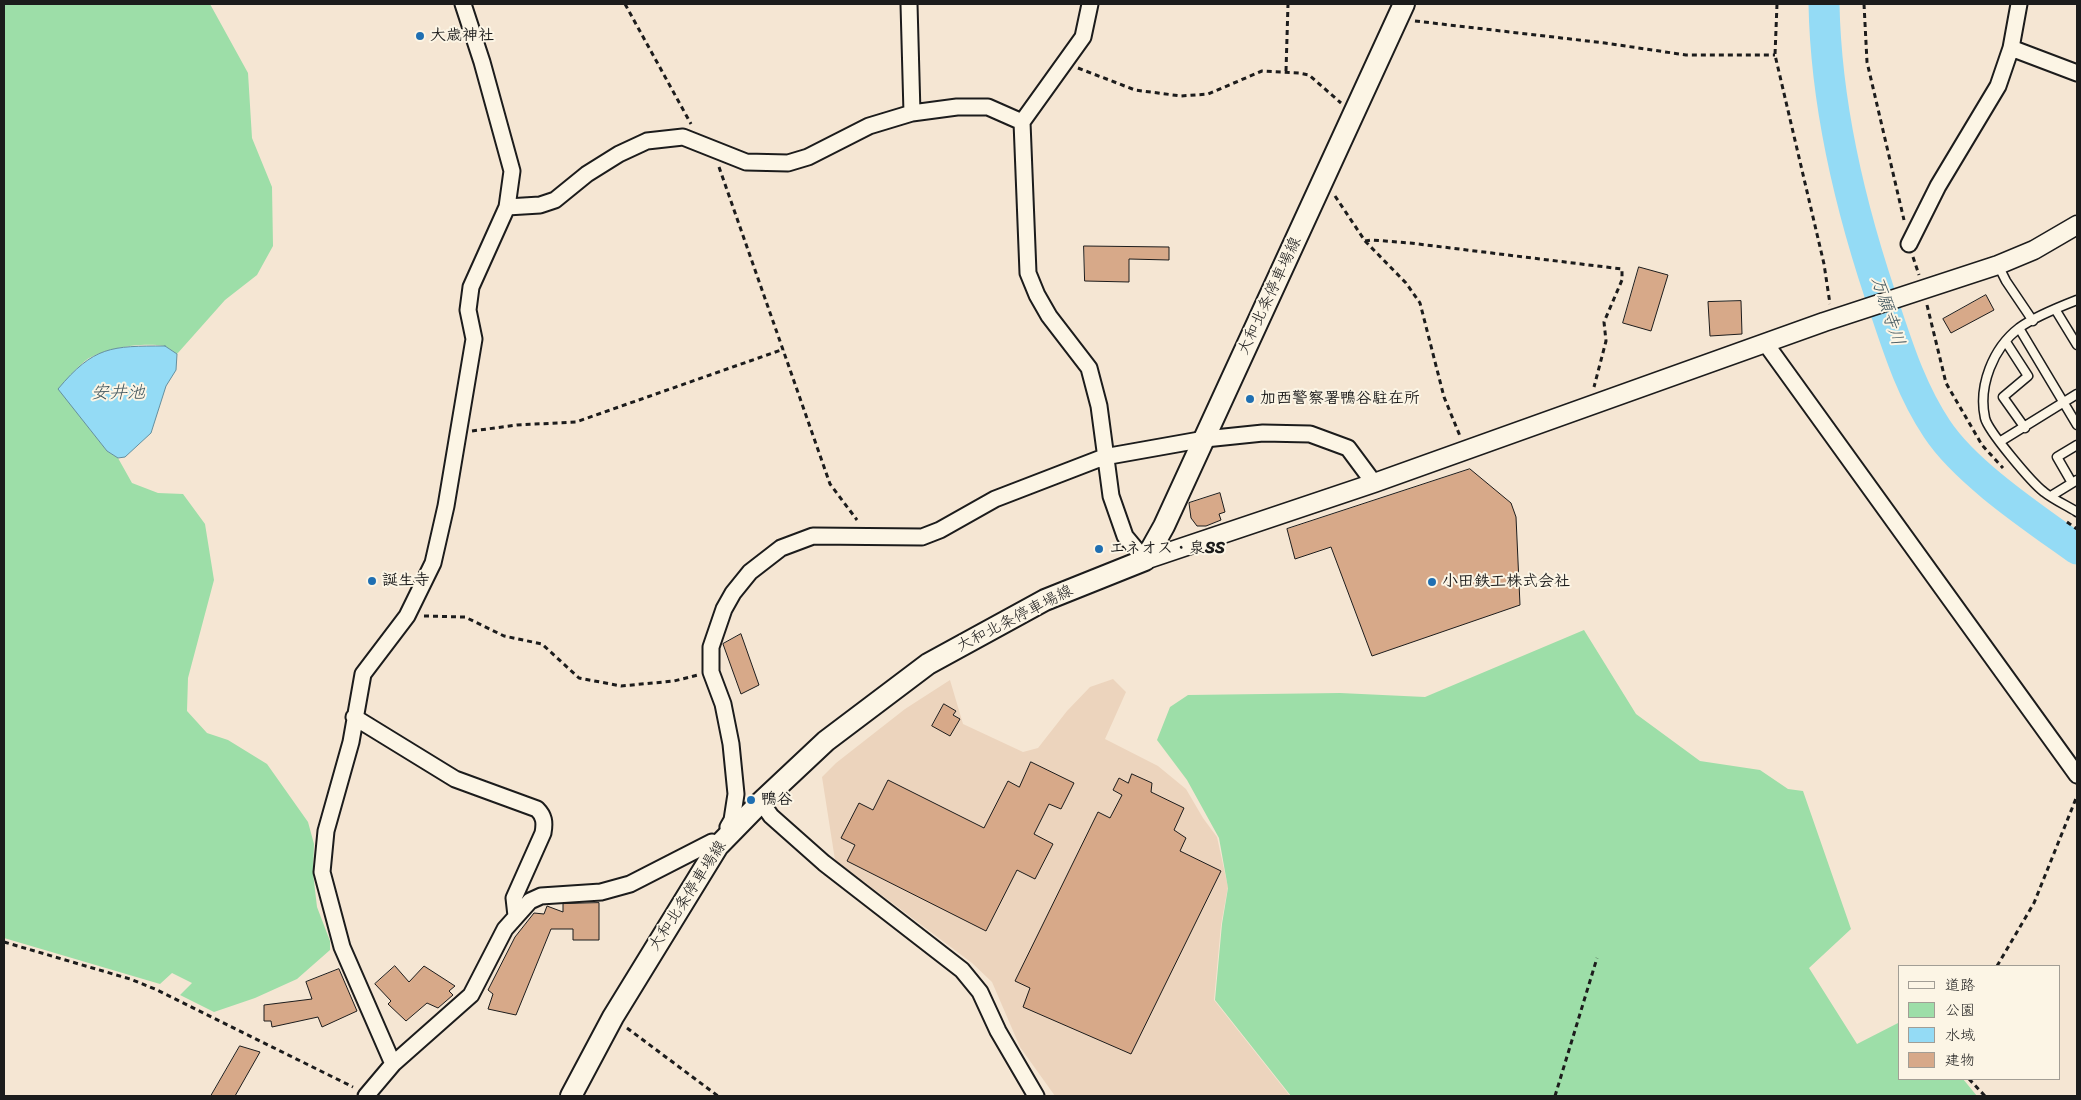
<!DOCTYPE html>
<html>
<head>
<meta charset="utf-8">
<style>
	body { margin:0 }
	#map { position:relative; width:2081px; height:1100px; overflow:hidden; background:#f5e6d3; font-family:Sriracha,"Klee One",sans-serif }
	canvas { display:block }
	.frame { position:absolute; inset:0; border:5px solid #1c1c1c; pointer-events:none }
	.legend { position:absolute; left:1898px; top:965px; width:162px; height:115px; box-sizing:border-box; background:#fcf5e5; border:1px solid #a29e95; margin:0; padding:6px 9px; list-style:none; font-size:15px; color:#1c1c1c }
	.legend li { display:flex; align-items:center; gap:10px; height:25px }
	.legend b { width:25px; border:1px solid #a29e95 }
</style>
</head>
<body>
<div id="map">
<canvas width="2081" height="1100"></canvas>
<div class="frame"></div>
<ul class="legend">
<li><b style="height:6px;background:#fcf5e5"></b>道路</li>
<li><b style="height:14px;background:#9ddea8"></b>公園</li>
<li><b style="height:14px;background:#94dbf5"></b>水域</li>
<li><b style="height:14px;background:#d7a989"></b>建物</li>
</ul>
</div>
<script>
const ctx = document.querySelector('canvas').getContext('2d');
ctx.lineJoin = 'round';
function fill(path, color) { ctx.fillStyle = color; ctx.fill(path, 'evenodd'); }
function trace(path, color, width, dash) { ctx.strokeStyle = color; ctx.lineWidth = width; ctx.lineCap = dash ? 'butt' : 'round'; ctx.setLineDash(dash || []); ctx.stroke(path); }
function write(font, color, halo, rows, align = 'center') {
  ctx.font = font + ' Sriracha,"Klee One",sans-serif'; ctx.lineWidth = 4; ctx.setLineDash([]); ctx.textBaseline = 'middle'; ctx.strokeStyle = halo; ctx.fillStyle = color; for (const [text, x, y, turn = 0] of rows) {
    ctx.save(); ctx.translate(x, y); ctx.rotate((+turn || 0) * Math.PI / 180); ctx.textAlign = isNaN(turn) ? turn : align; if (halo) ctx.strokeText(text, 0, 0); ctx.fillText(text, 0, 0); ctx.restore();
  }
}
const built = new Path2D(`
	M1113 679 1126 692 1105 739 1158 766 1186 789 1203 818 1217 837 1228 887 1221 925 1214 1000 1290 1096H1055L1020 1047 992 982 972 963 835 860 822 777 836 763 905 709 950 680 963 724 1023 752 1038 748 1067 711 1090 687Z`);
const green = new Path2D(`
	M4 4H210L248 73 252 138 272 187 273 246 257 275 225 300 177 354C173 352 168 347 164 346 143 342 102 348 85 361 75 369 67 380 59 389L107 451 118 458 132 483 158 493 183 494 205 524 214 580 188 678 187 711 207 733 228 740 267 764 308 822 314 844 313 873 317 907 330 941V950L297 979 255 998 214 1012 180 995 192 983 172 973 160 984 4 938Z
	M1584 630 1636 714 1700 761 1760 770 1788 789 1803 791 1851 929 1809 968 1857 1044 1900 1022V1079H1963L1977 1096H1291L1215 1000 1222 924 1228 888 1219 838 1187 780 1157 740 1170 707 1188 695 1340 693 1425 697Z`);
const water = new Path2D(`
	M165 346 177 354 176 370 166 386 151 433 125 457 118 458 107 451 58 389C94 346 111 346 165 346Z`);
const river = new Path2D(`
	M1824 4C1826 109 1852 215 1887 315 1900 354 1913 393 1937 429 1966 473 2034 518 2077 549`);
const building = new Path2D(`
	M1084 246 1169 247V260L1129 259V282L1085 281Z
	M1639 267 1668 275 1651 331 1623 323Z
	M1986 295 1994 310 1951 333 1943 319Z
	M1741 301 1742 334 1710 336 1708 302Z
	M1470 469 1511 503 1516 517 1520 605 1372 656 1331 547 1295 559 1287 529Z
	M1220 493 1225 512 1219 514 1221 520 1206 526H1197L1191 518 1189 503Z
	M741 634 759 685 741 694 723 644Z
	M944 704 956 711 953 715 960 719 950 736 932 726Z
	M1031 762 1074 783 1061 809 1049 804 1034 834 1053 844 1035 879 1017 870 986 931 847 861 855 845 841 838 859 803 873 810 888 780 984 828 1008 781 1019 787Z
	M1132 774 1152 783 1151 792 1184 808 1174 830 1186 838 1180 851 1221 871 1131 1054 1023 1007 1030 988 1015 981 1098 812 1110 818 1122 795 1113 790 1119 778 1128 783Z
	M599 903V940H573V929H551L516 1015 488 1009 493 994 488 990 515 937 534 913 544 914 547 906 563 912V904Z
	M395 966 409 982 424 966 455 986 449 991 453 995 438 1008 427 1003 406 1021 388 1004 391 1001 375 984Z
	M339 969 357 1011 322 1027 318 1017 272 1027 271 1021H264V1005L312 999 306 982Z
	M240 1046 260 1052 235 1096H211Z`);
const path = new Path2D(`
	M625 4 691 124
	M1777 4 1775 55 1824 264 1830 304
	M1864 4 1867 62 1904 220
	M1415 21 1605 43 1686 55H1775
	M1078 68 1135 90 1181 96 1208 94 1262 71 1299 73 1309 75 1341 103
	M1286 71 1288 4
	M719 167 830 484 857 520
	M1335 196 1365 241 1406 283 1420 303 1444 397 1460 436
	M1365 241 1372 240 1410 243 1622 269V280L1604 322 1606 341 1594 387
	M1913 257 1919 275
	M1927 305 1946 383 1982 445 2003 468
	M472 431 517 425 576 422 784 349
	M2067 522 2077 529
	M424 616 465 617 504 636 542 644 579 678 621 686 674 681 698 675
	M4 942 130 979 155 989 353 1087
	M1997 966 2034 903 2077 796
	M627 1028 718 1096
	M1969 1079 1985 1096
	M1555 1096 1597 958`);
const service = new Path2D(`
	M1998 265 2006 281 2033 321
	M2077 300C2059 307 2034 317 2019 328 1993 348 1978 386 1985 418 1988 431 2032 483 2044 492 2054 500 2066 505 2077 512
	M2055 309 2077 345
	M2019 328 2077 425
	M2006 342 2028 376 2003 397 2025 428
	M2001 441 2077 394
	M2072 483 2057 457 2077 445
	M2051 496 2077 480`);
const minor = new Path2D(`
	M463 4 482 62 512 171 507 207
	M909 4 912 113
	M1090 4 1083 37 1022 122 1028 273 1037 295 1049 316 1089 368 1099 406 1111 496 1125 536 1145 560
	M2011 48 2077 73
	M1909 244 1938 186 1998 86 2011 48 2019 4
	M1766 344 2077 775
	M354 717 455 779 537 809C544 816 545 822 543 833L514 898 516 916
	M761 802 771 816 824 863 962 970 980 992 998 1031 1036 1096
	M731 832 728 827 732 820 736 794 731 744 723 704 711 672V647L724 609 733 593 750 572 781 548 813 536 922 537 940 530 995 499 1104 457 1205 439 1263 433 1310 434 1348 448 1374 483
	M393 1064 342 947 322 872 326 831 351 742 363 674 407 616 433 563 446 506 474 339 468 310 471 287 507 207 540 205 555 200 587 174 619 154 647 141 683 137 746 162 788 163 808 157 869 126 912 113 957 107H988L1022 122
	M366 1096 393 1064 471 995 505 929 530 901 541 896 601 892 630 884 712 842 718 846`);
const tertiary = new Path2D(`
	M1145 560 1374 483 1824 322 1998 265 2034 250 2077 225`);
const secondary = new Path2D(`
	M571 1096 613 1017 718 846 761 802 826 741 928 664 1045 600 1145 560 1164 526 1404 4`);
const markers = [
	[420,36,5,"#1f6fb2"],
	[1250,399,5,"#1f6fb2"],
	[1099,549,5,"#1f6fb2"],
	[372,581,5,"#1f6fb2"],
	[1432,582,5,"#1f6fb2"],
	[751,800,5,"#1f6fb2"]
];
const poiNames = [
	["大歳神社",430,36],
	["加西警察署鴨谷駐在所",1260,399],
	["エネオス・泉SS",1109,549],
	["誕生寺",382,581],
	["小田鉄工株式会社",1442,582],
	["鴨谷",761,800]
];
const streetNames = [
	["大和北条停車場線",1270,296,-65],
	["大和北条停車場線",1015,619,-27],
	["大和北条停車場線",688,896,-57]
];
const waterNames = [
	["万願寺川",1887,311,72],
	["安井池",118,393]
];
fill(built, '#ecd4bd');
fill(green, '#9ddea8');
fill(water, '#94dbf5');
trace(water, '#648f9e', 1);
trace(river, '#94dbf5', 31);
fill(building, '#d7a989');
trace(building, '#1c1c1c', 1);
trace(service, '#1c1c1c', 11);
trace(minor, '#1c1c1c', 19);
trace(tertiary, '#1c1c1c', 21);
trace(secondary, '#1c1c1c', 24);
trace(path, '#1c1c1c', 3, [5, 4]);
trace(service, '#fcf5e5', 8);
trace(minor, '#fcf5e5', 15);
trace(tertiary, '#fcf5e5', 18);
trace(secondary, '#fcf5e5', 20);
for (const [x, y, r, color] of markers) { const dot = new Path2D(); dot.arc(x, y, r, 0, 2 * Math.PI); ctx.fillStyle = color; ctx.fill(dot); trace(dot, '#fcf5e5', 2); }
write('bold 16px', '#1c1c1c', '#fcf5e5', poiNames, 'left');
write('16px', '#1c1c1c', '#fcf5e5', streetNames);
write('italic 18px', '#40555d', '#fcf5e5', waterNames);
</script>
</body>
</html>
